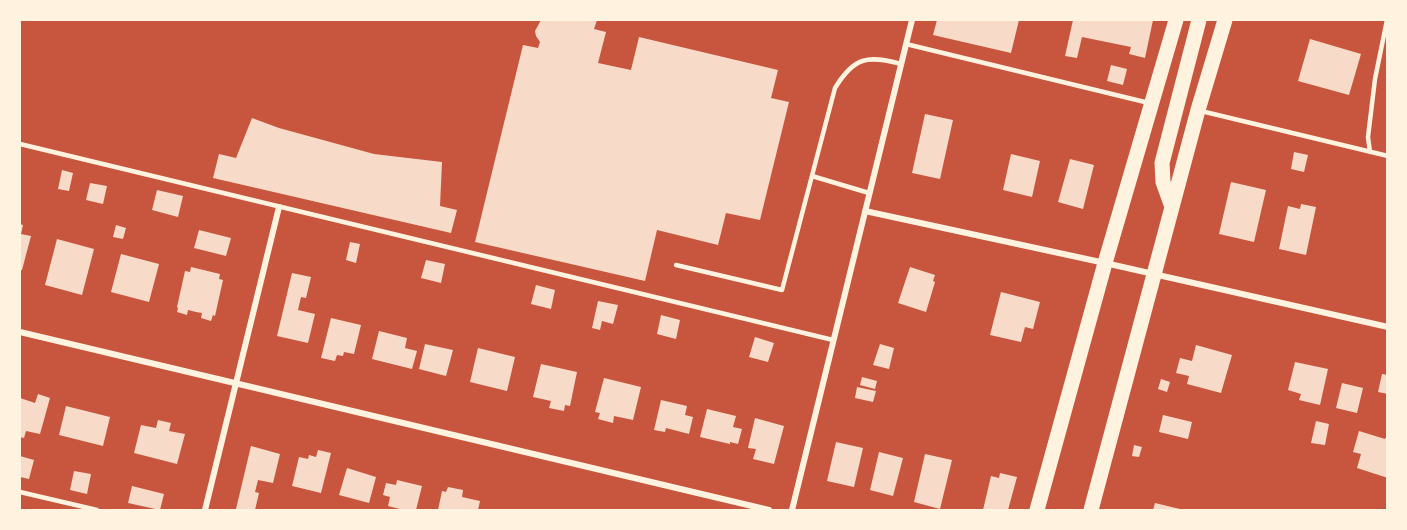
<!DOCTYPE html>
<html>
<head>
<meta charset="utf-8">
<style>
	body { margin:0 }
	#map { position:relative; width:1407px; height:530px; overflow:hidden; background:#c8553d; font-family:Spectral,serif }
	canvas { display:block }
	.frame { position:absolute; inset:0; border:21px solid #fff3e0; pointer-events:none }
</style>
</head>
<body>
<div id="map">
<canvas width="1407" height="530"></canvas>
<div class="frame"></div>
</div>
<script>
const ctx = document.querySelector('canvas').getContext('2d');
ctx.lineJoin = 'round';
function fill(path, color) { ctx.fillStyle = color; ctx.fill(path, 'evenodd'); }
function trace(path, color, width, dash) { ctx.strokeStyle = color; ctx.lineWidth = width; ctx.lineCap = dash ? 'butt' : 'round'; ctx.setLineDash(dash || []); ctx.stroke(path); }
const building = new Path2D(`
	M541 20H597L594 29 606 32 598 63 631 70 639 37 778 70 771 98 789 102 760 220 726 213 718 245 657 230 645 281 475 242 523 45 538 48 540 42 536 36 535 31Z
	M937 20H1019L1011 53 933 35Z
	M1073 20H1153L1145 58 1129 54 1131 47 1082 37 1077 58 1065 56Z
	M1310 39 1361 54 1349 95 1298 81Z
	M1111 65 1127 69 1123 85 1107 81Z
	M925 114 953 120 940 179 912 173Z
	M252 118 279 128 374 154 442 162 440 206 457 210 451 233 213 178 219 154 236 158Z
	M1294 152 1308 155 1304 172 1291 169Z
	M1011 154 1040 161 1032 197 1003 190Z
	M1070 159 1094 165 1083 209 1058 202Z
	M62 170 73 173 69 191 58 189Z
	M1231 182 1266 190 1254 242 1219 234Z
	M90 183 107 186 103 204 86 200Z
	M157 190 183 196 178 217 152 210Z
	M1301 204 1316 207 1306 255 1279 249 1288 206 1300 209Z
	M20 224 23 225 21 234 31 236 22 270H20Z
	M116 225 126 228 123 239 113 237Z
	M199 230 231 238 226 256 194 248Z
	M57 239 94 249 82 295 45 285Z
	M350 242 360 244 356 263 346 260Z
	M121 254 159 264 149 302 111 292Z
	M426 260 445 264 441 283 421 278Z
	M191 267 220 274 219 279 223 280 215 316 213 315 211 321 201 318 202 313 196 312 188 310 187 315 177 312 178 308 177 307 185 271 190 272Z
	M910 267 935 275 933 281 935 282 926 312 898 303Z
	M292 273 311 277 306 298 301 297 298 310 315 314 308 343 277 336Z
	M536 285 555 290 551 309 531 304Z
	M1001 292 1040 302 1033 329 1025 327 1021 342 990 335Z
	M598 301 618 305 613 324 602 321 600 330 592 328Z
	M661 315 680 320 676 339 657 334Z
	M331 318 361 325 354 354 344 352 343 356 337 355 335 361 321 358Z
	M379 331 407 338 405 348 417 351 412 369 372 359Z
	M755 337 774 343 768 362 749 357Z
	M425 344 453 350 446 376 419 369Z
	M880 344 894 348 889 369 873 365Z
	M1196 345 1232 355 1221 393 1187 384 1189 376 1176 373 1180 358 1192 361Z
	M478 348 515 357 507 391 470 382Z
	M1295 362 1328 369 1320 405 1299 400 1301 394 1288 390Z
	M541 364 577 372 570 406 565 405 564 411 549 408 551 401 533 397Z
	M1382 374 1388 375V394L1378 392Z
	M862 377 877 381 875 389 860 385Z
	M604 378 641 387 633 420 614 416 613 423 598 419 600 413 595 412Z
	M1161 379 1170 382 1167 392 1158 389Z
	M1342 383 1363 388 1357 413 1336 408Z
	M857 387 876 391 873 402 855 398Z
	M38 394 50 398 40 434 26 431 24 438 20 437V398L35 403Z
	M661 400 687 406 685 415 693 417 689 434 666 428 665 432 654 430Z
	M66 406 110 417 103 446 59 435Z
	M707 409 736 416 733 427 742 429 738 444 730 442V444L700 437Z
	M1163 415 1192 422 1188 439 1159 432Z
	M755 418 784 426 774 464 753 459 756 449 748 448Z
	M158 420 171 423 169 431 185 434 177 464 134 453 141 425 156 428Z
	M1316 421 1329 424 1325 445 1311 443Z
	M1359 431 1385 439 1388 433V478L1357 468 1361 454 1353 452Z
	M836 442 863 448 854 487 827 481Z
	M1134 445 1142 447 1139 457 1132 456Z
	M251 446 280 454 273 483 258 480 255 492 259 493 255 510H243L236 509Z
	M318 450 331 453 321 493 292 486 299 457 308 459 309 455 316 457Z
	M879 452 903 458 893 496 870 490Z
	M925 454 952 460 940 509 914 502Z
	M20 456 34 460 29 479 20 477Z
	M347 468 376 477 369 503 339 495Z
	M74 471 91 474 87 494 70 490Z
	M1000 473 1017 477 1008 510H983L991 476 999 478Z
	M397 480 422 486 416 510H404L388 506 390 497 383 495 386 483 396 485Z
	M132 486 164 494 160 510 128 503Z
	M448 487 463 490 462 497 480 501 478 510H438L442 491 446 492Z
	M1155 503 1184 510H1153Z`);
const service = new Path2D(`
	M906 44 1149 103
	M1201 111 1388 156
	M20 144 833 340
	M1370 152 1368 137 1375 79 1387 20
	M812 176 869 193
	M676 265 782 290 835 88C854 57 867 55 901 64
	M20 492 97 510`);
const minor = new Path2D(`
	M865 211 1105 263 1388 327
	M20 332 769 510
	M205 510 279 207
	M792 510 912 20`);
const primary = new Path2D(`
	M1172 207 1163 182 1162 163 1199 20
	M1037 510 1105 263 1176 20
	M1091 510 1198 110 1225 20`);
fill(building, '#f7dbc8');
trace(service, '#fff3e0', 4.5);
trace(minor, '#fff3e0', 6);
trace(primary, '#fff3e0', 15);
</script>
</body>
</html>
